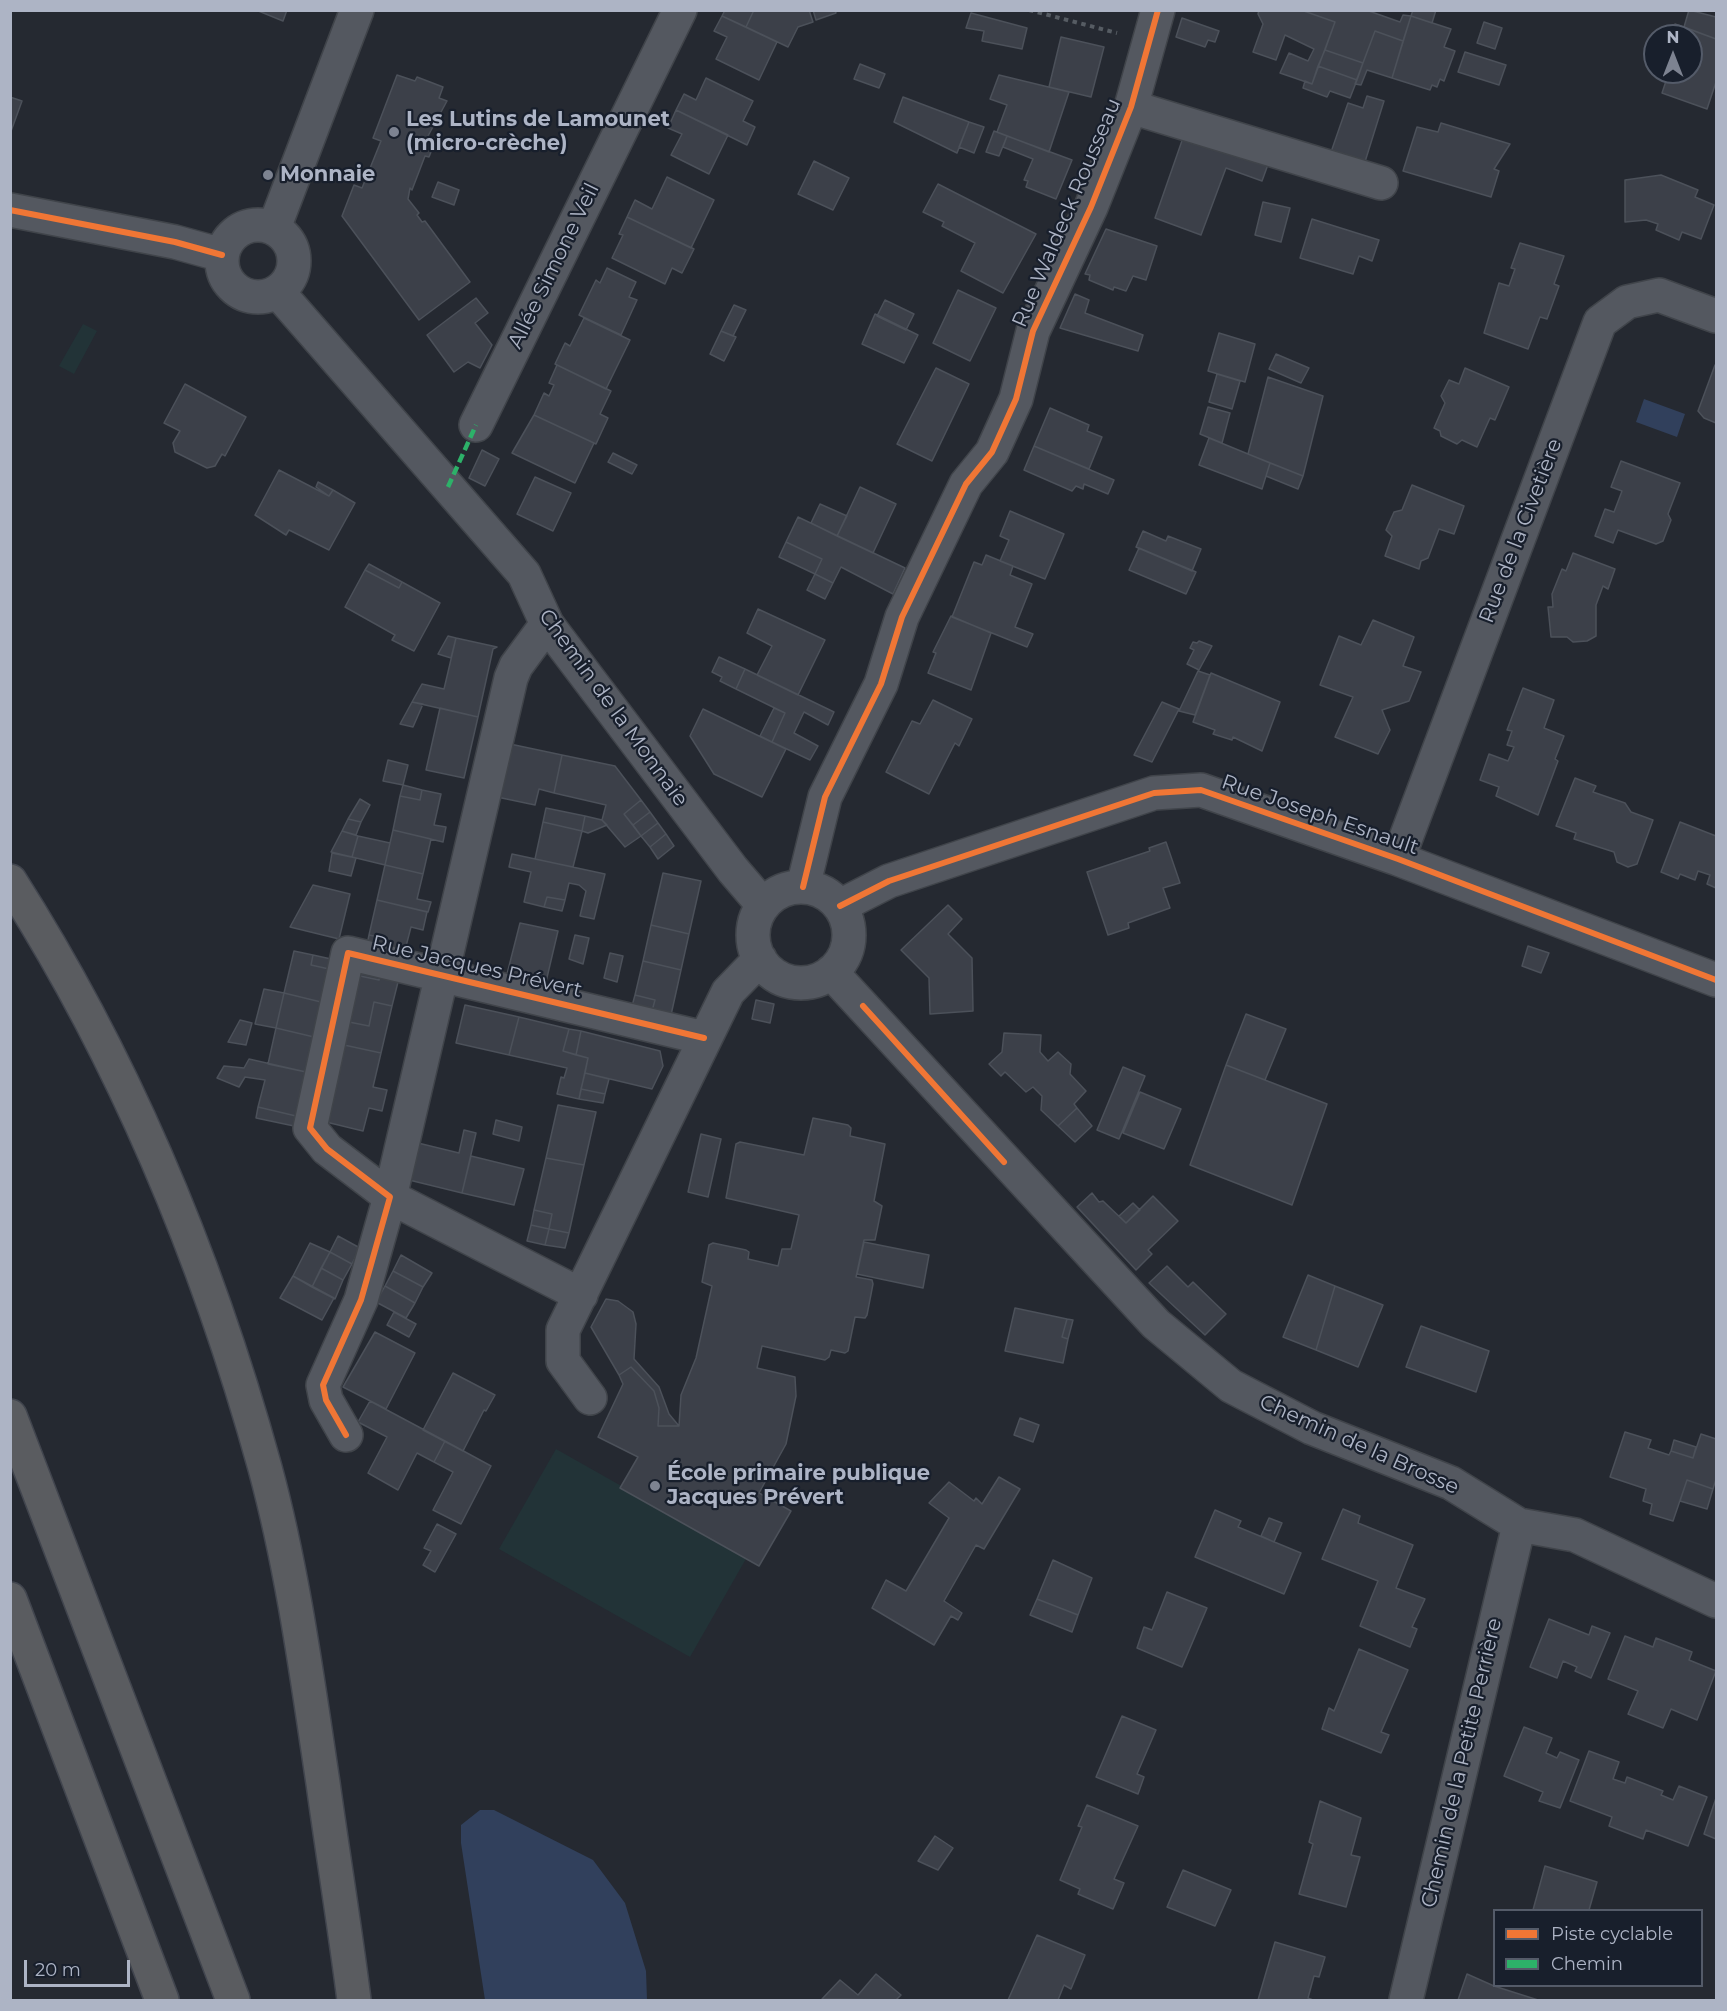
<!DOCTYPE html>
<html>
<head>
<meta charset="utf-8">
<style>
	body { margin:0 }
	#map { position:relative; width:1727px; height:2011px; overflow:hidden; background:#252931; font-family:Montserrat,sans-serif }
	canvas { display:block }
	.frame { position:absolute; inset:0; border:12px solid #adb4c5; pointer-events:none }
	.legend { position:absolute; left:1493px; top:1909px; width:210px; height:78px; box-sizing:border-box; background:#181f2c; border:2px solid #545b69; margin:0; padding:8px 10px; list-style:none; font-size:18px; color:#adb4c5 }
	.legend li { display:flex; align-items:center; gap:12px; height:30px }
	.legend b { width:30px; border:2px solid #545b69 }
	.north { position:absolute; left:1643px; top:24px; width:60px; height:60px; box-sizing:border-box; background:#181f2c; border:2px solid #545b69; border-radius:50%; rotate:0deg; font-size:16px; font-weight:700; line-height:24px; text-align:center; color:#adb4c5 }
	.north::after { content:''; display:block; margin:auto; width:21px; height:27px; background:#7d8391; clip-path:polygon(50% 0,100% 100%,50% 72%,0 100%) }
	.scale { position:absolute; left:24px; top:1960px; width:106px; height:27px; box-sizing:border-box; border:3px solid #adb4c5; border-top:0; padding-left:8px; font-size:18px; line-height:21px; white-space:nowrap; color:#adb4c5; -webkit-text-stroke:4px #181f2c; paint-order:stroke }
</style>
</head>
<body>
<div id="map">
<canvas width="1727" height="2011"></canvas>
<div class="frame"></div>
<ul class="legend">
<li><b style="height:8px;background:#f07635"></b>Piste cyclable</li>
<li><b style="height:8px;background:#2db169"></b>Chemin</li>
</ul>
<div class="north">N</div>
<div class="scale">20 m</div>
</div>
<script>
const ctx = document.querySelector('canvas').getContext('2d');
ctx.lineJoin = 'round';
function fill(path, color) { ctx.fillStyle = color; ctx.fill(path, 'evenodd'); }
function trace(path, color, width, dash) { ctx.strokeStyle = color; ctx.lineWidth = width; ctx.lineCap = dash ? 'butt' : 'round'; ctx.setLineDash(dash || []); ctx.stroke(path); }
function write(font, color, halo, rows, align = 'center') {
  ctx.font = font + ' Montserrat,sans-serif'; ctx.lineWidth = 4.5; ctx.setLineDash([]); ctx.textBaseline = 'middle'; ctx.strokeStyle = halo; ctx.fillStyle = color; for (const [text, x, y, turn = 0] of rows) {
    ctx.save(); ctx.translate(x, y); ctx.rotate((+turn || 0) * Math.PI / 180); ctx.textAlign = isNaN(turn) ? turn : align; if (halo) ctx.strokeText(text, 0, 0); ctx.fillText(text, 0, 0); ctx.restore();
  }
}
const green = new Path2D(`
	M83 324 97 331 74 374 59 366Z
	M556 1449 747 1557 690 1657 499 1549Z`);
const water = new Path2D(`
	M1644 399 1685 414 1677 437 1636 422Z
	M480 1810H494L593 1860 625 1903 646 1971 647 2000H485L461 1843V1825Z`);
const building = new Path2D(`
	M256 10H287L283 21Z
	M725 10H754L746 27 722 16Z
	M754 10H809L813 22 798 27 788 47 746 27Z
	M813 10H835L836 13 816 20Z
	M1259 10H1301L1335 22 1312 84 1280 73 1289 53 1308 61 1314 49 1285 35 1276 60 1253 52 1263 24 1258 14Z
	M1301 10H1366L1400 22 1403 15 1411 16 1403 41 1375 31 1363 63 1325 50 1335 22Z
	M1413 10H1436L1432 23 1411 16Z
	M1689 10 1716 17V39L1684 27Z
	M971 13 1027 28 1022 49 982 41 984 31 966 28Z
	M722 16 777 42 759 80 716 59 727 37 714 31Z
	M1411 16 1451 29 1444 47 1455 51 1444 81 1440 79 1437 87 1432 85 1430 90 1392 78Z
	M1182 18 1219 31 1215 42 1208 40 1205 47 1176 37Z
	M1484 22 1502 28 1495 49 1477 43Z
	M1675 24 1716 39V82L1707 109 1662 93 1669 72H1691V36H1671Z
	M1375 31 1403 41 1392 78 1367 70 1361 85 1355 84Z
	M1061 37 1104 47 1091 97 1049 87Z
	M1325 50 1363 63 1357 80 1318 66Z
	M1465 52 1506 65 1499 85 1458 72Z
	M860 64 885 74 879 88 854 79Z
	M1318 66 1357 80 1350 98 1330 91 1327 97 1303 88 1305 81 1312 84Z
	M397 75 415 81 417 77 443 87 439 98 447 101 428 136 436 139 429 157 425 156 412 190 410 188 408 199 419 213 417 215 422 222 425 221 470 282 419 320 342 216 354 185 362 188 381 141 373 138Z
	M999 75 1069 92 1049 152 997 132 1007 105 990 99Z
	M706 78 753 101 743 121 755 127 747 145 676 110 684 94 696 100Z
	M1367 96 1384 101 1364 165 1330 155 1348 103 1363 108Z
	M10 97 22 101 10 134Z
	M903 97 969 122 957 153 894 122Z
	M676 110 728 135 709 174 671 155 682 134 668 128Z
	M969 122 984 127 974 153 959 147Z
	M1441 123 1510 144 1494 169 1499 171 1491 197 1403 171 1417 127 1438 132Z
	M994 131 1007 136 999 156 986 152Z
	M1185 132 1270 159 1262 181 1226 168 1201 235 1155 218Z
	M1007 136 1072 160 1056 199 1026 187 1028 181 1024 180 1033 159 1003 147Z
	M814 161 849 178 833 210 798 194Z
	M1661 175 1698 190 1695 197 1714 205 1701 239 1682 232 1679 240 1656 230 1658 224 1646 220 1625 222V180Z
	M667 177 714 200 691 248 627 217 635 200 652 209Z
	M438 182 459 190 454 205 432 197Z
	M938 184 1036 234 1003 293 961 271 975 243 942 226 944 222 923 212Z
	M1263 202 1290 208 1281 242 1255 235Z
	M627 217 694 249 682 273 672 268 665 284 612 258 623 235 619 234Z
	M1312 219 1379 240 1372 261 1359 256 1353 274 1300 258Z
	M1106 229 1157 246 1146 280 1133 276 1126 291 1114 287 1113 290 1089 280 1090 275 1085 274Z
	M1520 243 1564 256 1554 284 1559 286 1547 319 1540 317 1528 349 1484 333 1499 283 1509 286 1515 269 1511 268Z
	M607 268 636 282 629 297 637 300 621 335 579 315 596 280 600 283Z
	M958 290 996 308 970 361 933 343Z
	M1075 294 1089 300 1085 313 1143 335 1138 351 1060 328Z
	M476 298 488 313 475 323 492 345 480 368 468 362 454 372 427 335Z
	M885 300 914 314 906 330 877 316Z
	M734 305 746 310 733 336 721 331Z
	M875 314 918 335 904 363 862 344Z
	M584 318 630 340 606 389 555 364 565 343 570 346Z
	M721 331 736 337 724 361 710 354Z
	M1219 333 1255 344 1245 382 1208 371Z
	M1276 354 1309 368 1301 383 1269 369Z
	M557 365 611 391 600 414 608 418 596 444 534 415 544 393 549 396 554 385 549 383Z
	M1715 365 1716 366V423L1704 418 1698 411Z
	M936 368 969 384 932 461 897 444Z
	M1465 368 1509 387 1495 420 1490 418 1477 447 1462 440 1457 444 1441 436 1440 431 1434 428 1445 403 1441 396 1449 380 1459 384Z
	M1217 374 1240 381 1232 409 1209 402Z
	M1268 377 1323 396 1303 476 1248 454Z
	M185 384 246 417 225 456 222 454 215 466 207 468 175 452 173 443 180 431 164 423Z
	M1208 407 1230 413 1222 443 1200 434Z
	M1050 408 1089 425 1087 431 1102 437 1089 469 1034 446Z
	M534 415 594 443 575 483 512 453Z
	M1209 438 1270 463 1262 489 1199 465Z
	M1034 446 1114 480 1108 494 1084 484 1083 489 1076 486 1072 491 1024 470Z
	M482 450 499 459 485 486 469 478Z
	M613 453 637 465 632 474 608 462Z
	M1621 461 1680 483 1668 514 1671 520 1663 541 1656 544 1618 530 1613 543 1595 536 1605 509 1614 512 1622 491 1611 487Z
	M1270 463 1303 476 1298 489 1266 476Z
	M279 470 329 496 333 490 355 503 329 550 289 530 286 535 255 515Z
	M535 477 571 493 553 531 517 514Z
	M318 482 333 490 329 496 316 487Z
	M1412 485 1464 506 1454 534 1439 529 1428 558 1421 561 1419 569 1385 556 1392 536 1386 530 1394 512 1402 510Z
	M860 487 896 504 873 553 837 536Z
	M820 504 847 516 837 536 811 523Z
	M1010 511 1064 534 1045 579 1000 561 1009 540 1000 536Z
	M798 517 905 568 893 594 841 567 833 583 815 574 822 559 786 542Z
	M1143 531 1166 541 1168 536 1201 549 1192 571 1136 547Z
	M786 542 822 559 815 574 779 557Z
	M1139 548 1196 572 1186 594 1129 570Z
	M1573 553 1615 569 1608 589 1603 586 1596 605V636L1587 641 1573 642 1567 637H1551L1548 607H1553L1552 594 1562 569 1566 571Z
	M986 555 1013 566 1010 575 1032 584 1015 627 1033 634 1027 647 952 617 974 562 982 565Z
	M369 564 402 582 399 588 365 570Z
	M365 570 399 588 402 582 440 603 414 651 392 640 395 635 345 607Z
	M815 574 833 583 825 599 807 590Z
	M758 609 825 640 798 695 757 675 772 646 747 633Z
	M951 616 991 633 971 690 928 673 936 653 933 652Z
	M1373 620 1414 637 1403 666 1421 672 1409 701 1382 710 1390 730 1378 754 1335 737 1353 697 1320 685 1339 636 1361 645Z
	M448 636 456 638 451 658 438 654Z
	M456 638 497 647 493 649 478 717 412 702 422 684 444 689Z
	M1199 641 1212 646 1199 670 1187 664 1194 650 1190 648 1193 642 1197 643Z
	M719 657 745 669 736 689 720 681 722 677 712 672Z
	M745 669 834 712 828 725 804 712 794 733 818 746 810 760 772 742 785 713 736 689Z
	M1198 671 1210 675 1195 715 1179 711Z
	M1211 673 1280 702 1262 751 1233 737 1232 740 1213 734 1215 730 1193 722Z
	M1523 688 1554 700 1544 728 1564 736 1555 759 1558 761 1538 815 1496 796 1499 787 1480 780 1489 754 1508 761 1514 747 1507 745 1512 731 1507 730Z
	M933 700 972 719 959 746 955 743 929 794 886 772 912 721 920 724Z
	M412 702 423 704 413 727 400 724Z
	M1162 702 1179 709 1152 762 1134 755Z
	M440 708 478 717 464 778 426 770Z
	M774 708 785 713 772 742 760 736Z
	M703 709 786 749 762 797 714 774 690 736Z
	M510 744 562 755 554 793 539 789 535 805 497 797Z
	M562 755 615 766 641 800 624 814 641 836 625 847 602 820 606 805 554 793Z
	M388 760 408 765 403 785 383 781Z
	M1575 778 1596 786 1593 792 1625 803 1631 812 1653 820 1637 864 1628 867 1617 862 1614 852 1574 839 1576 833 1556 826Z
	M403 785 422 790 420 800 400 796Z
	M422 790 441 794 434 825 446 827 443 842 393 830 400 796 420 800Z
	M360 799 370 805 361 822 348 819Z
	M641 800 650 812 633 825 624 814Z
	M546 808 585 816 582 831 543 822Z
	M650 812 658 823 641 836 633 825Z
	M585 816 602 820 607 825 588 833 582 831Z
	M348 819 361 822 356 835 342 831Z
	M543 822 582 831 573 867 535 859Z
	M1680 822 1716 836V888L1707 884 1710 875 1698 871 1695 880 1680 874 1678 879 1661 872Z
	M658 823 666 834 650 847 641 836Z
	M393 830 431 839 423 874 385 865Z
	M342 831 358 836 352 857 331 852Z
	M666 834 674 846 658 859 650 847Z
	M358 836 390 843 385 865 352 857Z
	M1166 842 1180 883 1163 888 1170 908 1128 923 1129 928 1108 935 1087 872 1150 851 1149 848Z
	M332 853 356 858 351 876 329 871Z
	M512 854 605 874 594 919 580 916 586 891 579 885 569 883 565 900 547 897 544 907 524 902 531 872 509 867Z
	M385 865 423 874 417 899 431 902 428 912 377 900Z
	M663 873 701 881 689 934 651 925Z
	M313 885 350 894 339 939 290 927Z
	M547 897 565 900 562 911 544 907Z
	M377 900 427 912 423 930 411 927 404 954 385 949 388 939 369 935Z
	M948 905 962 919 948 934 972 958 973 1011 930 1014 929 978 901 950Z
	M520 923 558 931 545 986 506 978Z
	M651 925 689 934 681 970 643 961Z
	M369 935 388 939 385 949 367 945Z
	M575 935 589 938 583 964 569 959Z
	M1528 946 1549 953 1541 973 1522 966Z
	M294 951 313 955 311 965 329 969 321 1002 284 993Z
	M610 953 623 956 617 982 604 978Z
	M313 955 331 959 329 969 311 965Z
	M643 961 681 970 671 1015 652 1011 655 1000 635 995Z
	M362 966 381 970 379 980 360 976Z
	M381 970 400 974 392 1006 374 1002 369 1026 349 1022 360 976 379 980Z
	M264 989 284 993 276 1028 255 1024Z
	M284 993 321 1002 314 1037 276 1028Z
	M635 995 655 1000 652 1011 632 1006Z
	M756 1000 774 1004 770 1023 752 1019Z
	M374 1002 392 1006 381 1053 344 1045 349 1022 369 1026Z
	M465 1005 519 1017 509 1055 456 1043Z
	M1246 1014 1286 1029 1265 1080 1226 1065Z
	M519 1017 569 1029 563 1051 588 1058 579 1099 557 1094 561 1077 564 1078 567 1068 509 1055Z
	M240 1020 252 1023 246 1045 228 1042Z
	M276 1028 314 1037 306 1072 268 1064Z
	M569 1029 581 1031 576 1055 563 1051Z
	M581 1031 660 1051 663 1066 652 1089 585 1073 588 1058 576 1055Z
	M1004 1033 1041 1035 1040 1052 1048 1061 1058 1052 1071 1064 1070 1074 1086 1091 1074 1104 1077 1108 1058 1126 1041 1110 1042 1096 1033 1087 1026 1092 1005 1072 1001 1076 989 1064 1002 1052Z
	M344 1045 381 1053 373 1087 387 1090 382 1111 369 1108 363 1131 326 1122Z
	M249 1059 306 1072 296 1116 258 1107 265 1080 245 1077 239 1087 217 1078 224 1066 244 1068Z
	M1226 1065 1327 1104 1292 1205 1190 1165Z
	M1123 1067 1145 1076 1119 1139 1097 1130Z
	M585 1073 609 1079 605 1094 581 1089Z
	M581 1089 605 1094 603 1103 579 1099Z
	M1140 1092 1181 1109 1164 1149 1123 1133Z
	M558 1105 596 1112 584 1165 546 1158Z
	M258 1107 296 1116 294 1126 256 1118Z
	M1077 1108 1092 1126 1075 1142 1058 1126Z
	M813 1118 848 1125 851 1128 850 1136 885 1144 874 1201 882 1206 875 1240H864L856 1277 872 1280 873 1284 867 1315 865 1318 855 1317 848 1351 845 1353 831 1350 829 1357 825 1360 762 1346 757 1368 795 1377 796 1396 786 1444 759 1493 791 1511 759 1566 620 1488 638 1457 598 1437 623 1384 619 1375 631 1367 654 1391 659 1408 658 1426H679L681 1395 696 1358 712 1286 702 1282 709 1245 713 1243 746 1250 749 1252 748 1259 778 1266 782 1249H791L799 1215 726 1198 736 1144 740 1142 804 1155Z
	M496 1120 522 1127 519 1141 493 1134Z
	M464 1130 476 1133 462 1193 409 1180 418 1143 459 1153Z
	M701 1134 721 1139 708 1197 688 1192Z
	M471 1156 524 1169 514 1205 462 1193Z
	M546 1158 584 1165 569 1233 549 1229 552 1214 534 1210Z
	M1092 1193 1099 1202 1103 1201 1126 1223 1153 1196 1178 1221 1148 1250 1152 1254 1136 1270 1077 1207Z
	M1133 1203 1140 1210 1126 1223 1119 1216Z
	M534 1210 552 1214 549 1229 531 1225Z
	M531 1225 549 1229 545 1245 527 1241Z
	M549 1229 569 1233 565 1248 545 1245Z
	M338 1236 360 1248 352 1264 330 1252Z
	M864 1242 929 1255 923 1288 857 1274Z
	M310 1243 330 1252 312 1287 293 1276Z
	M330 1252 352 1264 343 1280 321 1268Z
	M401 1255 432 1273 423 1287 393 1271Z
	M1167 1266 1188 1287 1193 1282 1226 1314 1205 1335 1149 1283Z
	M321 1268 343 1280 335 1299 312 1287Z
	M393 1271 423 1287 415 1303 385 1286Z
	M1308 1275 1335 1286 1316 1350 1283 1337Z
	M293 1276 334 1298 322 1320 280 1298Z
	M385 1286 415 1303 406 1318 376 1302Z
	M1335 1286 1383 1305 1358 1367 1316 1350Z
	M606 1299 618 1301 633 1312 636 1324 634 1359 659 1387 669 1414 679 1426H658L659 1408 654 1391 631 1367 619 1375 591 1327Z
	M1015 1308 1067 1319 1062 1337 1068 1339 1063 1363 1005 1351Z
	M394 1312 416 1324 409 1337 387 1325Z
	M1067 1319 1073 1320 1068 1339 1062 1337Z
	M1421 1326 1489 1351 1476 1392 1406 1367Z
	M375 1332 415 1353 386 1409 343 1387Z
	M453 1373 495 1395 486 1411 484 1410 463 1451 423 1430Z
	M370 1401 445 1441 434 1462 417 1453 398 1490 368 1473 387 1437 358 1422Z
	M1020 1418 1039 1425 1033 1442 1014 1435Z
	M1625 1432 1651 1440 1648 1448 1669 1455 1671 1451 1693 1458 1701 1434 1716 1439V1479L1713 1489 1687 1480 1673 1521 1650 1514 1652 1504 1643 1501 1646 1489 1610 1477Z
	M1674 1440 1696 1447 1693 1458 1671 1451Z
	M445 1441 491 1466 461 1524 433 1510 453 1472 434 1462Z
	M999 1477 1020 1489 984 1549 976 1545 944 1601 962 1613 958 1620 951 1616 934 1645 872 1608 886 1580 906 1591 949 1518 929 1503 949 1482 974 1501 976 1498 982 1504Z
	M1687 1480 1713 1489 1707 1509 1680 1501Z
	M1343 1509 1360 1516 1358 1523 1413 1545 1396 1588 1425 1599 1412 1627 1417 1629 1410 1647 1360 1626 1378 1581 1322 1559Z
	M1215 1510 1241 1521 1238 1527 1301 1553 1284 1594 1195 1557Z
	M1269 1518 1282 1523 1274 1542 1261 1536Z
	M437 1524 456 1534 435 1572 423 1565 431 1551 424 1548Z
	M1053 1560 1092 1578 1078 1615 1037 1599Z
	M1167 1592 1207 1608 1182 1667 1137 1648 1144 1627 1152 1630Z
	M1037 1599 1078 1615 1072 1632 1030 1615Z
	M1549 1619 1589 1635 1592 1626 1610 1633 1591 1678 1575 1671 1577 1667 1563 1661 1557 1678 1530 1667Z
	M1625 1636 1653 1647 1656 1638 1692 1652 1689 1660 1716 1671 1697 1720 1671 1709 1663 1728 1628 1714 1638 1691 1608 1679Z
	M1359 1649 1408 1670 1381 1732 1389 1735 1381 1753 1322 1729 1329 1708 1334 1711Z
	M1122 1716 1156 1730 1137 1774 1144 1777 1138 1794 1096 1777Z
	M1524 1727 1552 1738 1546 1753 1557 1758 1560 1752 1579 1760 1560 1808 1539 1801 1543 1792 1504 1776Z
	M1589 1751 1619 1762 1613 1779 1625 1783 1627 1777 1663 1791 1661 1795 1673 1800 1679 1786 1707 1797 1688 1846 1646 1830 1643 1839 1609 1826 1612 1817 1570 1801Z
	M1716 1798V1839L1704 1834Z
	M1320 1801 1361 1818 1351 1855 1360 1857 1346 1907 1299 1894 1313 1844 1309 1842Z
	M1087 1805 1138 1826 1114 1879 1124 1883 1113 1909 1078 1894 1080 1889 1060 1880 1082 1827 1078 1826Z
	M935 1836 953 1848 938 1870 918 1861Z
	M1545 1866 1597 1882 1589 1910H1533Z
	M1183 1870 1231 1890 1215 1926 1167 1907Z
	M1037 1935 1085 1955 1071 1989 1064 1985 1058 2000H1008Z
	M1275 1942 1325 1957 1319 1977 1314 1976 1308 1998 1313 2000H1258Z
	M876 1974 901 1995 896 2000 822 1999 840 1980 858 1995Z
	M1467 1974 1494 1986 1538 2000H1458Z`);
const path = new Path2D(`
	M1029 10 1117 33`);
const minor = new Path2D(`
	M1131 107 1381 183
	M10 210 175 242 222 255
	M222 261a36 36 0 1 1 72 0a36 36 0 1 1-72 0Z
	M274 228 357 10
	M278 292 524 574 547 624 733 870 763 905
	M476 425 680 10
	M547 624 516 666 511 678 390 1197 581 1295
	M1398 859 1600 322 1627 302 1659 295 1716 316
	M803 887 825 797 881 684 902 617 966 484 992 452 1016 399 1033 331 1091 207 1131 107 1158 10
	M753 935a48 48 0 1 1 96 0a48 48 0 1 1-96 0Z
	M840 906 889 881 1154 793 1201 790 1398 859 1716 980
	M831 972 1156 1324 1231 1386 1312 1428 1451 1483 1519 1525 1575 1535 1716 1601
	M590 1398 563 1361V1330L728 992 760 959
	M346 1435 326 1400 323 1385 361 1300 390 1197 327 1149 310 1128 348 953 704 1038
	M1406 2000 1519 1525`);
const highway = new Path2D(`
	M10 881C125 1061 208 1262 265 1468 293 1571 307 1677 323 1783 333 1856 345 1928 354 2000
	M10 1416 233 2000
	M10 1599 162 2000`);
const quiet = new Path2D(`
	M448 487 476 425`);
const cycleway = new Path2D(`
	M10 210 175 242 222 255
	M803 887 825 797 881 684 902 617 966 484 992 452 1016 399 1033 331 1091 207 1131 107 1158 10
	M840 906 889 881 1154 793 1201 790 1398 859 1716 980
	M863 1006 1004 1162
	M346 1435 326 1400 323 1385 361 1300 390 1197 327 1149 310 1128 348 953 704 1038`);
const markers = [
	[394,132,6,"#7d8391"],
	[268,175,6,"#7d8391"],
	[655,1486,6,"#7d8391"]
];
const poiNames = [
	["Les Lutins de Lamounet",406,120],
	["(micro-crèche)",406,144],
	["Monnaie",280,175],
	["École primaire publique",667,1474],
	["Jacques Prévert",667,1498]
];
const streetNames = [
	["Rue Waldeck Rousseau",1067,213,-67],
	["Allée Simone Veil",554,266,-64],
	["Rue de la Civetière",1521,531,-69],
	["Chemin de la Monnaie",613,708,54],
	["Rue Joseph Esnault",1320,815,19],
	["Rue Jacques Prévert",477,967,13],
	["Chemin de la Brosse",1359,1445,24],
	["Chemin de la Petite Perrière",1462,1763,-77]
];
fill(green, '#223337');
fill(water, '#31405c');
fill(building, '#3c4049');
trace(building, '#4c515a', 1.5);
trace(minor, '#40444a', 36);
trace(highway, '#41454e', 36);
trace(path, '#565c63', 4, [4.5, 4.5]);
trace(minor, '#545860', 33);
trace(highway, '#5a5c60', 33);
trace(quiet, '#2db169', 4.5, [9, 4.5]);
trace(cycleway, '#f07635', 6);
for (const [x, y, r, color] of markers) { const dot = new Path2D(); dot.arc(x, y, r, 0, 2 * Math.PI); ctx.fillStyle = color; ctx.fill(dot); trace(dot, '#181f2c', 2); }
write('bold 21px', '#adb4c5', '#181f2c', poiNames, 'left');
write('21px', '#adb4c5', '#181f2c', streetNames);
</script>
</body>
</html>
